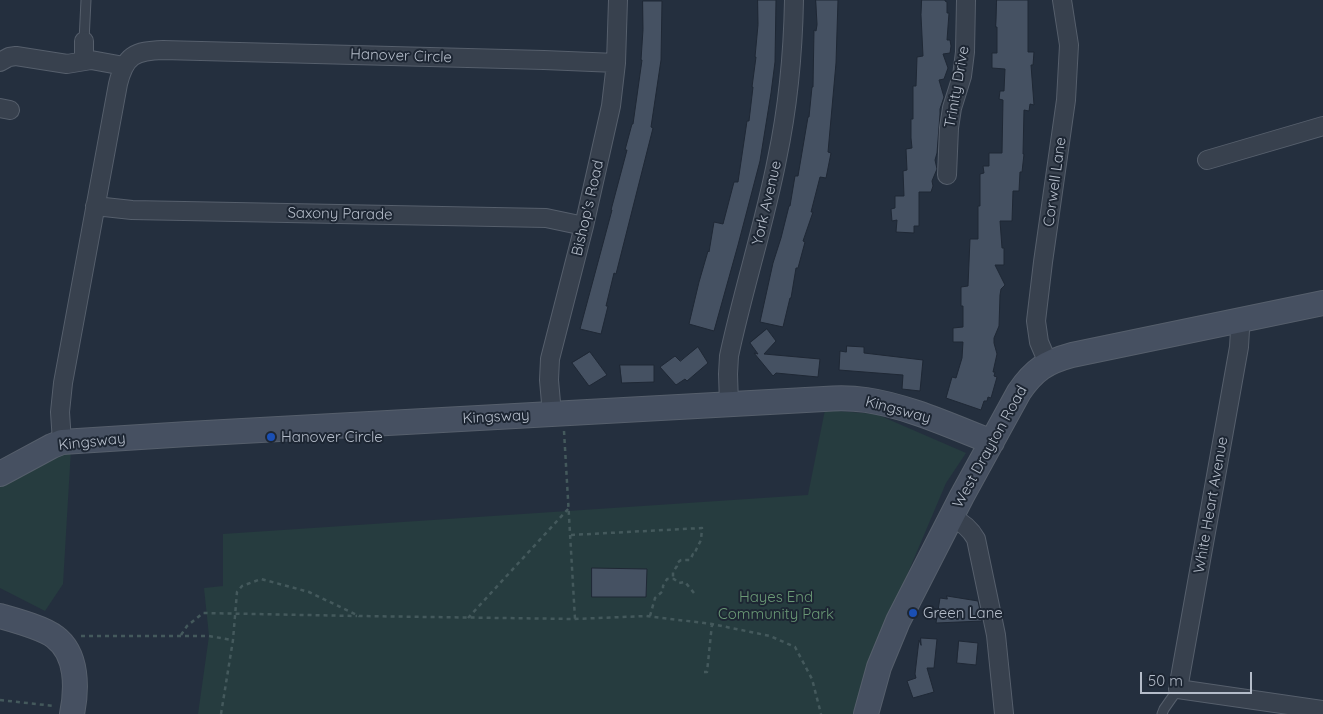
<!DOCTYPE html>
<html>
<head>
<meta charset="utf-8">
<style>
	body { margin:0 }
	#map { position:relative; width:1323px; height:714px; overflow:hidden; background:#242f3e; font-family:Quicksand,sans-serif }
	canvas { display:block }
	.scale { position:absolute; left:1140px; top:672px; width:112px; height:22px; box-sizing:border-box; border:2px solid #b4bcc9; border-top:0; padding-left:6px; font-size:15px; line-height:18px; white-space:nowrap; color:#b4bcc9; -webkit-text-stroke:4px #1d2633; paint-order:stroke }
</style>
</head>
<body>
<div id="map">
<canvas width="1323" height="714"></canvas>
<div class="scale">50 m</div>
</div>
<script>
const ctx = document.querySelector('canvas').getContext('2d');
ctx.lineJoin = 'round';
function fill(path, color) { ctx.fillStyle = color; ctx.fill(path, 'evenodd'); }
function trace(path, color, width, dash) { ctx.strokeStyle = color; ctx.lineWidth = width; ctx.lineCap = dash ? 'butt' : 'round'; ctx.setLineDash(dash || []); ctx.stroke(path); }
function write(font, color, halo, rows, align = 'center') {
  ctx.font = font + ' Quicksand,sans-serif'; ctx.lineWidth = 4; ctx.setLineDash([]); ctx.textBaseline = 'middle'; ctx.strokeStyle = halo; ctx.fillStyle = color; for (const [text, x, y, turn = 0] of rows) {
    ctx.save(); ctx.translate(x, y); ctx.rotate((+turn || 0) * Math.PI / 180); ctx.textAlign = isNaN(turn) ? turn : align; if (halo) ctx.strokeText(text, 0, 0); ctx.fillText(text, 0, 0); ctx.restore();
  }
}
const green = new Path2D(`
	M825 410 876 414 966 453 946 483 874 653 858 714H198L209 636 204 588 223 586V534L808 495Z
	M71 449 63 584 45 611 0 588V487Z`);
const building = new Path2D(`
	M758 0H776L775 62 771 93 760 161 738 245 714 331 689 324 699 282 708 251 709 252 714 222 723 224 734 182H738L747 121H749L753 87H752L756 57H755L758 25Z
	M816 0H838L836 63 828 152 831 153 826 178 820 177 811 212H813L803 241 805 242 798 268H796L791 298H790L783 327 760 322 773 263 781 238 789 206H790L795 176H798L808 117H809L812 87H813L814 30 816 31 817 25Z
	M922 0H945V1L947 2V13H949L947 40H950L951 46 950 53 943 54 948 68 944 79 939 80 944 97 940 109V114L937 153 935 160 937 169 932 181 933 186 931 192H919V226H914V233L896 232 897 220 892 221 891 209 895 208V196H904L903 171 907 170 906 149 912 148 911 138V119H913V86H916L917 57 923 56 921 15Z
	M997 0H1028V52H1034L1033 65H1031L1034 105 1030 104 1029 111 1024 110 1023 154H1024L1022 172H1020L1019 191H1013L1012 221H1000L1002 248H1004V265H995L1005 285 1001 289 1000 295 999 326 994 338V343L997 354 993 372H995L994 376 997 377 991 398 988 397 987 401H984L981 410 946 398 952 377 956 378 962 358 963 342H953V328L963 327V306H961V287L968 286 970 239H978V206H980V174L984 173 983 166H989V153H1002L1003 100 999 99 1000 91H1004L1005 69 992 68V53H997V27H996Z
	M643 1H662L661 60 651 127 653 128 616 274 614 273 606 306H608L601 334 580 329 612 210H611L627 150H625L632 124H633L642 60H641L643 30Z
	M767 329 776 341 764 354 820 359 818 377 776 373 773 376 754 353 758 354 750 343Z
	M847 346 864 347V353L923 360 920 391 902 389 903 375 839 370 840 351 846 352Z
	M698 347 708 363 687 381 685 379 676 385 660 367 675 356 680 361Z
	M590 352 607 375 589 386 572 363Z
	M620 365H654V382L622 383Z
	M592 568 647 569 646 597H592Z
	M947 596 978 601 982 621 936 623 940 598 947 599Z
	M921 638 937 639 934 668H927L934 692 913 698 907 681 916 678 915 674 919 640 921 645Z
	M959 641 978 643 976 665 957 663Z`);
const path = new Path2D(`
	M564 431 575 619
	M571 535 702 528 701 540 696 550 695 554H693L690 560H681L677 563V566L673 572V579
	M650 616 655 598 663 591V586L667 579H674L679 583 685 582 694 593
	M468 618 569 508
	M181 635 187 626 203 613 357 616
	M81 636H209L232 640
	M704 672H707L712 624
	M0 700 54 706
	M221 714 233 640 237 592 242 586 261 579 309 592 359 616 575 619 646 616 712 624 770 636 795 647 812 679 821 714`);
const lane = new Path2D(`
	M84 41 86 0
	M1162 714 1164 709 1178 689`);
const street = new Path2D(`
	M84 41V61
	M0 62 9 57 16 56 67 64 91 60 124 66
	M0 108 10 110
	M1207 160 1323 126
	M947 175 949 128 952 108 962 76 965 52 966 0
	M95 206 132 210 546 218 584 226
	M1239 320 1240 330 1239 347 1178 689 1323 710
	M1048 363 1039 342 1036 321 1043 262 1066 100 1069 45 1062 0
	M729 404 728 374 729 356C743 290 764 226 777 159 788 107 793 54 794 0
	M552 414 549 380 550 359 584 226 611 106 616 63 618 0
	M62 442 60 412 63 383 118 84C125 55 135 51 163 50L544 60 616 63
	M951 517C962 522 970 528 976 539L996 635 1004 714`);
const secondary = new Path2D(`
	M0 474 52 446 62 442 188 434 824 399C838 398 852 398 866 400 908 406 953 427 992 442
	M0 616C14 620 44 628 55 637 78 654 77 689 72 714
	M866 714 879 667 898 621 962 496 1019 392C1034 370 1046 362 1072 355L1323 303`);
const markers = [
	[271,437,5,"#1a4fb4"],
	[913,613,5,"#1a4fb4"]
];
const streetNames = [
	["Hanover Circle",401,56,2],
	["Trinity Drive",957,87,-80],
	["Corwell Lane",1055,182,-82],
	["York Avenue",767,203,-77],
	["Bishop's Road",588,208,-77],
	["Saxony Parade",340,214,1],
	["Kingsway",898,410,15],
	["Kingsway",496,417,-3],
	["Kingsway",92,442,-6],
	["West Drayton Road",990,447,-61],
	["White Heart Avenue",1211,505,-80]
];
const poiNames = [
	["Hanover Circle",281,437],
	["Green Lane",923,613]
];
const parkNames = [
	["Hayes End",776,597],
	["Community Park",776,614]
];
fill(green, '#263c3f');
fill(building, '#455162');
trace(building, '#1f2835', 1);
trace(lane, '#565f6c', 11);
trace(street, '#565f6c', 20);
trace(secondary, '#565f6c', 26);
trace(path, '#44595c', 2.5, [4, 4]);
trace(lane, '#38414e', 9);
trace(street, '#38414e', 18);
trace(secondary, '#465061', 24);
for (const [x, y, r, color] of markers) { const dot = new Path2D(); dot.arc(x, y, r, 0, 2 * Math.PI); ctx.fillStyle = color; ctx.fill(dot); trace(dot, '#1d2633', 2); }
write('15px', '#b4bcc9', '#1d2633', streetNames);
write('15px', '#b4bcc9', '#1d2633', poiNames, 'left');
write('15px', '#6b9a76', '#1d2633', parkNames);
</script>
</body>
</html>
